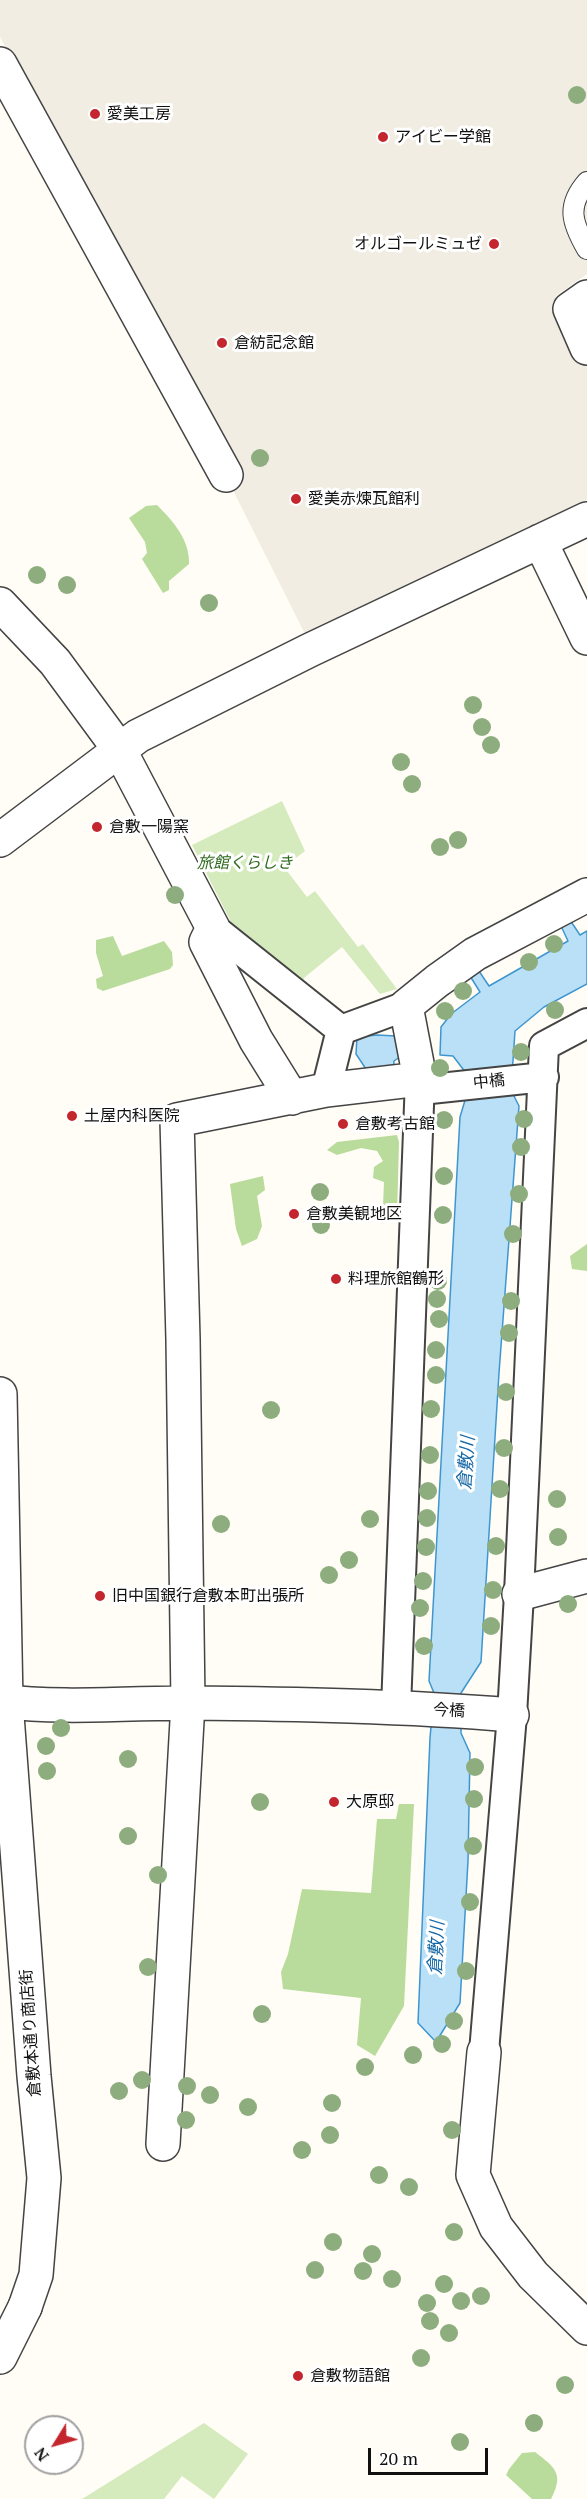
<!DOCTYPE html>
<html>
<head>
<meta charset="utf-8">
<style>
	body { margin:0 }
	#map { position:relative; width:587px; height:2499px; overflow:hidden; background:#fffdf5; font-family:"PT Serif",serif }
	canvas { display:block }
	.north { position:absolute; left:24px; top:2415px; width:60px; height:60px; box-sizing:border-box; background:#fff; border:2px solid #a0a0a0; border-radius:50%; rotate:233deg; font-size:16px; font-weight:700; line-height:24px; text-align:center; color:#111 }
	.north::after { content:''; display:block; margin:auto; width:21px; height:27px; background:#c4262e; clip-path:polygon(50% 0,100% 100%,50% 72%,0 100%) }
	.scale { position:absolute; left:368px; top:2448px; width:120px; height:27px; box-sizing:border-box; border:3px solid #111; border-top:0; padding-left:8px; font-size:18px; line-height:21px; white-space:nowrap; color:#111; -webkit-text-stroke:4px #fff; paint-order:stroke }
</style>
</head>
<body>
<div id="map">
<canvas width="587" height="2499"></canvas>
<div class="north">N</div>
<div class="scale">20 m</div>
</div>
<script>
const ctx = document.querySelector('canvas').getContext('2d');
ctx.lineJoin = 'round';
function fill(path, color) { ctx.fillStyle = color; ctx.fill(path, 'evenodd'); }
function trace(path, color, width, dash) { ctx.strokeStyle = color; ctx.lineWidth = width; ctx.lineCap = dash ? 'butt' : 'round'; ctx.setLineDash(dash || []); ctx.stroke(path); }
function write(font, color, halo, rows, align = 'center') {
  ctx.font = font + ' "PT Serif","Noto Sans JP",serif'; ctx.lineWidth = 6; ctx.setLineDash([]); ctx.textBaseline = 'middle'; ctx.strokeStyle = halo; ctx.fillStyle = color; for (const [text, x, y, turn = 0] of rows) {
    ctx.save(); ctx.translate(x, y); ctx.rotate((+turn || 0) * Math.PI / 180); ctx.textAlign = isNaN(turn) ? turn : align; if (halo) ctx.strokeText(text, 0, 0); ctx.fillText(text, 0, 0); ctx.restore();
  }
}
const green = new Path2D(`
	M282 801 305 851 284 867 307 897 315 891 358 947 363 944 397 989 380 994 342 947 305 977 299 987 236 932 192 845Z
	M204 2423 248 2454 214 2499 182 2476 164 2499H82Z`);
const forest = new Path2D(`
	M157 505C173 521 190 540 189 564L169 581V590L163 593 142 559 147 553 145 542 129 518 146 506Z
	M113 936 122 956 164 941 172 952 173 965 170 969 103 991 97 988 96 979 103 976 96 953V940Z
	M397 1135 399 1142 397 1217 388 1220 383 1205 384 1182 373 1178 374 1167 383 1161 377 1151 361 1148 337 1155 327 1150 337 1142Z
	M263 1176 265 1190 257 1196 262 1226 257 1239 242 1246 236 1229 230 1184Z
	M587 1244V1271L572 1269 570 1256Z
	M399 1804H414L404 2006 375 2056 357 2045 361 1998 283 1989 281 1972 288 1954 302 1889 371 1893 377 1819H396Z
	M535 2452C556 2468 564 2474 551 2499H532L506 2475 509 2469 522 2453Z`);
const plaza = new Path2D(`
	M0 0H587V274L557 295 587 363V500L308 640 70 165 0 37Z`);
const water = new Path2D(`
	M570 920 580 935 587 931V984L544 1007 515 1031 511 1090 519 1106 499 1373 481 1662 461 1693V1733L470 1753 468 1861 460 2003 436 2042 418 2023 430 1738 434 1693 429 1681 460 1117 466 1097V1073L453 1056 440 1055 441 1027 451 1014 480 992 470 976 479 971 489 986 568 941 561 926Z
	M377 1035 396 1036 400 1057 394 1061 393 1074 372 1078 356 1054 357 1037Z`);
const service = new Path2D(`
	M587 182C566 206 572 223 587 249`);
const pedestrian = new Path2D(`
	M213 928 341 1030 406 1006
	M326 1090 341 1030
	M421 1090 544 1077
	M396 1708 420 1079
	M484 2052 512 1715 519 1594 544 1046 587 1023`);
const minor = new Path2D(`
	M0 64 226 475
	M587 297 570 309 587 348
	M540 541 587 638
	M0 604 55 662 119 749 213 928 206 942 256 1040 292 1098
	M0 840 138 736 310 650 587 519
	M519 1594 587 1576
	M0 1701C62 1709 125 1703 187 1703 295 1704 404 1706 512 1715
	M484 2052 473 2175 496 2227 533 2275 587 2328
	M163 2144 188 1703 183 1339 177 1120 326 1090 420 1079 406 1006 437 981 475 954 587 895
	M0 2357 25 2307`);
const tertiary = new Path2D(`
	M0 1394 6 1702 34 2076 44 2178 36 2275 25 2307`);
const trees = [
	[577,95],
	[260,458],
	[37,575],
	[67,585],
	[209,603],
	[473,705],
	[482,727],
	[491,745],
	[401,762],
	[412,784],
	[458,840],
	[440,847],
	[175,895],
	[554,944],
	[529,962],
	[463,991],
	[555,1010],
	[445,1011],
	[521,1052],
	[440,1068],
	[524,1119],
	[444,1120],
	[521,1147],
	[444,1176],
	[320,1192],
	[519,1194],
	[443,1215],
	[321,1225],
	[513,1234],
	[438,1281],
	[437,1299],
	[511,1301],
	[439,1319],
	[509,1333],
	[436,1350],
	[436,1375],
	[506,1392],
	[431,1409],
	[271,1410],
	[504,1448],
	[430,1455],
	[500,1489],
	[428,1491],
	[557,1499],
	[427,1518],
	[370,1519],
	[221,1524],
	[558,1537],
	[496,1546],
	[426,1547],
	[349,1560],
	[329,1575],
	[423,1581],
	[493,1590],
	[568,1604],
	[420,1608],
	[491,1626],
	[424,1646],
	[61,1728],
	[46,1746],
	[128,1759],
	[475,1767],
	[47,1771],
	[474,1799],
	[260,1802],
	[128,1836],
	[473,1846],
	[158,1875],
	[470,1902],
	[148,1967],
	[466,1971],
	[262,2014],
	[454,2021],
	[442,2044],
	[413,2055],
	[365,2067],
	[142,2080],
	[187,2086],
	[119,2091],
	[210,2095],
	[332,2103],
	[248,2107],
	[186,2120],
	[452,2130],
	[330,2135],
	[302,2150],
	[379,2175],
	[409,2187],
	[454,2232],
	[333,2242],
	[372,2254],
	[315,2270],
	[363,2271],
	[392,2279],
	[444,2284],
	[481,2296],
	[461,2301],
	[427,2303],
	[430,2321],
	[449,2333],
	[421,2358],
	[565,2385],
	[534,2423],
	[460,2442]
];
const markers = [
	[95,114,6,"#c4262e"],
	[383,137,6,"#c4262e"],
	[494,244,6,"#c4262e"],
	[222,343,6,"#c4262e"],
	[296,499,6,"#c4262e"],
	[97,827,6,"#c4262e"],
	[72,1116,6,"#c4262e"],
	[343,1124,6,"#c4262e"],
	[294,1214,6,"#c4262e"],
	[336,1279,6,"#c4262e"],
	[100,1596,6,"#c4262e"],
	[334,1802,6,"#c4262e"],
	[298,2376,6,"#c4262e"]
];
const poiNames = [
	["愛美工房",107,114],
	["アイビー学館",395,137],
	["オルゴールミュゼ",482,244,"right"],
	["倉紡記念館",234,343],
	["愛美赤煉瓦館利",308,499],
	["倉敷一陽窯",109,827],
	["土屋内科医院",84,1116],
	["倉敷考古館",355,1124],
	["倉敷美観地区",306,1214],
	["料理旅館鶴形",348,1279],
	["旧中国銀行倉敷本町出張所",112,1596],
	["大原邸",346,1802],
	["倉敷物語館",310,2376]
];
const parkNames = [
	["旅館くらしき",245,863]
];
const streetNames = [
	["中橋",489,1082,-6],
	["今橋",449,1711,3],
	["倉敷本通り商店街",31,2033,-94]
];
const waterNames = [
	["倉敷川",467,1463,-86],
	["倉敷川",437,1948,-87]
];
fill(green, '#d5ebbd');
fill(forest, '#b9dc9c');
fill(plaza, '#f1ede2');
fill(water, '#b9e0f7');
trace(water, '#3f96cf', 1.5);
trace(service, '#444', 22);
trace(pedestrian, '#444', 32);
trace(minor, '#444', 36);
trace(tertiary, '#444', 36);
trace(service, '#fff', 20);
trace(pedestrian, '#fff', 28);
trace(minor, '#fff', 33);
trace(tertiary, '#fff', 33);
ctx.fillStyle = '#8dad7f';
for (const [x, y] of trees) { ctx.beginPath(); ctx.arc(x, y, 9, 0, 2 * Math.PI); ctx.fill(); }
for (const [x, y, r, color] of markers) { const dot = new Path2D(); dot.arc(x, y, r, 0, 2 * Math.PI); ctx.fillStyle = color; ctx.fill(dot); trace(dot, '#fff', 2); }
write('16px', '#111', '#fff', poiNames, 'left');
write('italic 16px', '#2f6b1f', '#fff', parkNames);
write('16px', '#111', '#fff', streetNames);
write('italic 18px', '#1768a6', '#fff', waterNames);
</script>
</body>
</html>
